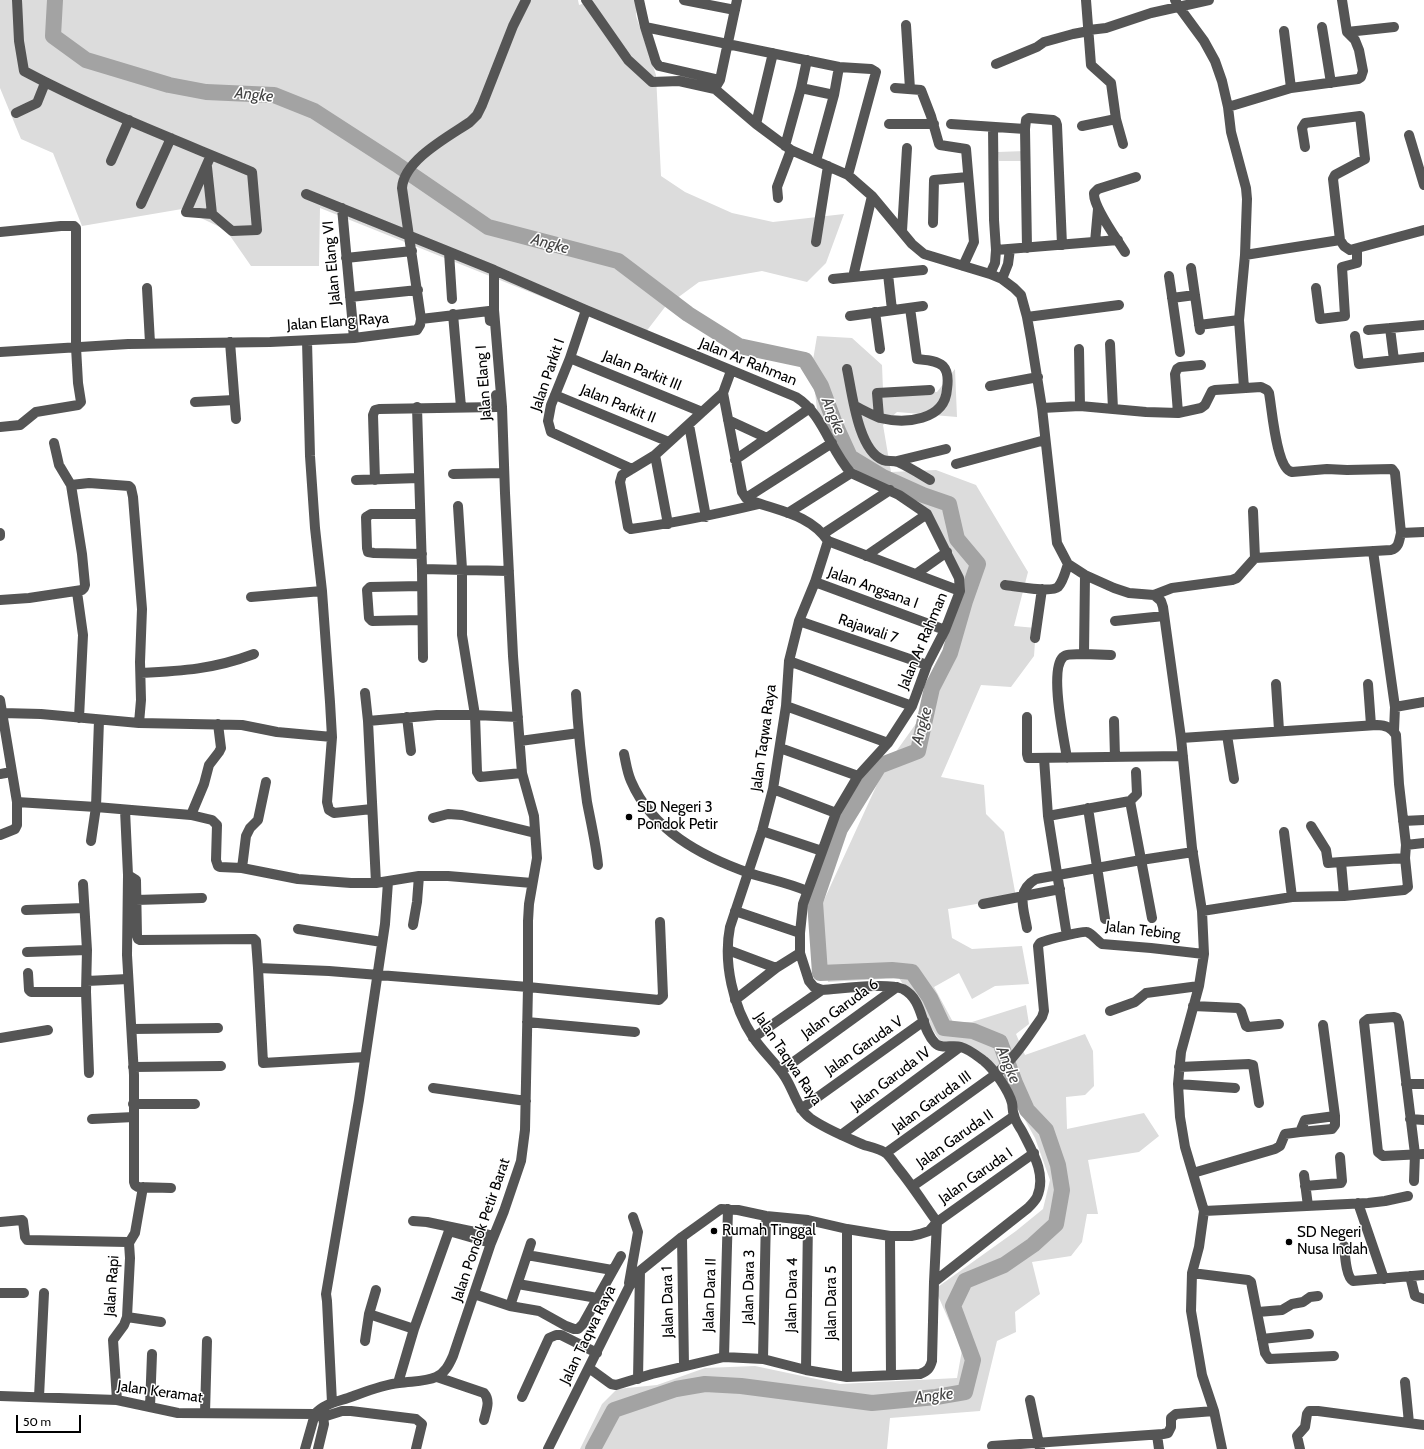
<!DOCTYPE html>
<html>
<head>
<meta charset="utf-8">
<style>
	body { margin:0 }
	#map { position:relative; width:1424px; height:1449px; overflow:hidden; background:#fff; font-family:Cabin,sans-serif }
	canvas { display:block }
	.scale { position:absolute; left:16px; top:1415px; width:65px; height:18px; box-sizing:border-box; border:2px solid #000; border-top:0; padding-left:5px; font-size:12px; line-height:14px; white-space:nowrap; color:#000; -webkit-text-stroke:3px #fff; paint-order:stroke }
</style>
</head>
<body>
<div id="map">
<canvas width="1424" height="1449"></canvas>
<div class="scale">50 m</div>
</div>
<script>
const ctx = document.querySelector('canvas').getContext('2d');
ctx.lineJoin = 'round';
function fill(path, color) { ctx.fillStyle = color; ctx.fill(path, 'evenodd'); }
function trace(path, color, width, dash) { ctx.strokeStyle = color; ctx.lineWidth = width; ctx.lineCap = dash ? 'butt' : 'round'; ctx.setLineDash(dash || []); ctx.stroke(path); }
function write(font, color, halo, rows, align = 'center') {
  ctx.font = font + ' Cabin,sans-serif'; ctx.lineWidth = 3; ctx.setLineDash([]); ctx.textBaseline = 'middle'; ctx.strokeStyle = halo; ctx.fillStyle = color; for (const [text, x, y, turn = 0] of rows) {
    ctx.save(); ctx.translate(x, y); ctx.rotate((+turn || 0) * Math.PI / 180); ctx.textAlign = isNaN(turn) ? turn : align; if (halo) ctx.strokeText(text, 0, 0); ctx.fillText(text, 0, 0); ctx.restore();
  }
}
const green = new Path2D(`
	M0 0H578L579 5 594 0H637L636 16 656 75 661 176 685 192 732 213 773 222 844 214 826 263 807 282 762 271 699 282 665 307 642 337 320 208 319 266H251L226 230 182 209 82 226 53 153 21 139 0 88Z
	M1025 151V161H999L998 152Z
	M817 336 852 338 882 365 883 390 937 392 955 369 957 417 897 412 883 425 891 472 936 470 976 485 1028 572 1014 626 1036 628 1034 656 1011 687 981 685 941 777 984 785 986 814 1004 832 1016 897 948 909 952 938 972 949 1022 946 1029 984 995 986 972 999 959 973 934 987 953 1022H972L1026 1005 1029 1024 1016 1034 1025 1055 1085 1034 1093 1051 1094 1086 1085 1095 1066 1097 1067 1129 1144 1113 1159 1136 1139 1152 1088 1160 1098 1214H1087L1082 1242 1071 1256 1032 1262 1040 1294 1015 1312 1016 1332 997 1341 980 1411 890 1418 887 1449H580L602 1404 617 1389 657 1385 705 1368 755 1366 840 1384 957 1378 962 1350 935 1289 1016 1231 1043 1209 1050 1180 1035 1138 995 1066 942 1044 899 978 828 982 819 911 885 767 920 718 967 606 959 579 932 518 903 500 870 486 848 464 818 418 812 366Z`);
const river = new Path2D(`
	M55 0 53 36 86 60 169 85 206 92 274 95 314 111 396 164 488 227 618 261 688 314 739 346 805 360 821 386 835 424 850 457 883 477 923 495 949 504 957 539 978 564 965 601 950 653 932 688 918 751 879 766 840 829 815 902 820 973 892 970 912 972 930 998 944 1028 973 1031 1000 1042 1015 1083 1027 1110 1046 1130 1058 1165 1062 1190 1056 1224 1033 1245 1004 1265 965 1281 953 1306 973 1360 965 1392 936 1397 872 1403 741 1386 705 1384 676 1389 614 1410 593 1449`);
const minor = new Path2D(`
	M17 0 19 41 24 71C97 110 176 140 252 172L257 230 232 231 212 214 186 212 211 155
	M586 0 628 60 652 82 679 81 715 89 756 124 791 150 848 175 872 196 912 244 924 254 990 274 1002 279 1014 288 1021 295 1027 317 1031 339 1042 408 1057 543 1068 564 1085 575 1114 588 1129 593 1154 595 1161 601 1163 607 1181 738 1377 725C1385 725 1392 728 1396 735L1399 784 1406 845 1424 843
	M639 0 645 27 656 62 659 66 720 80
	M684 0 735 10
	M1086 0 1091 65 1111 83 1116 119 1123 144
	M1175 0 1179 7 1204 41 1215 61 1222 81 1228 107 1231 132 1246 188 1247 199 1245 255 1239 320 1244 388
	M906 25 910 89
	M645 27 839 67 871 69 876 72 848 175
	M1322 27 1331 83
	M1089 30 1106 28 1151 13 1209 0
	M1284 31 1291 88
	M1347 32 1394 27
	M996 64 1037 47 1044 42 1073 34 1089 31
	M717 85 720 80 737 0
	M801 88 834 95
	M895 88 921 90 931 116 939 144 940 145 966 149 974 242 963 266
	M1228 107 1291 88 1358 79 1361 77 1363 71 1359 50 1355 40 1347 32 1342 0
	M16 113 37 103 45 83
	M756 124 773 53
	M889 124H934
	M951 124 1025 129
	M1082 126 1116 119
	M1409 135 1424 185
	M785 146 801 88 807 60
	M1305 147 1302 128 1305 123 1360 116 1365 159 1335 175 1333 179 1340 240 1344 246 1350 250 1424 230
	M111 161 129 120
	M816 161 834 95 839 67
	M207 167 212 214
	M306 194 494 270 586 310 796 397C823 414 830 450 851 473L899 495 927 514 959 578 960 591 945 630 927 665 912 706 888 743 858 776 836 813 803 904 800 933V953L809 981 814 987 822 990C841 989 886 982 903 989 924 1000 920 1028 935 1043 942 1050 952 1044 961 1047 969 1049 977 1056 984 1061 994 1069 1009 1091 1012 1103 1013 1107 1012 1111 1014 1115 1015 1121 1019 1126 1022 1131 1032 1151 1047 1174 1037 1197 1035 1201 1031 1205 1028 1208L934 1282
	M778 198 777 187 791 150
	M141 204 171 138
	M342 208 354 338
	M933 223 934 180 968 177
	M902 231 907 148
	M0 232 61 226H74L76 228V347L78 383 81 402 78 405 36 412 20 425 0 427
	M816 242 828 166
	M1095 242 1098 209
	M1027 248 1025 129 1026 120 1029 118 1053 120 1056 122 1057 125 1062 245
	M996 250 1118 240
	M449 252 452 299
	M1125 252C1117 239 1093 207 1094 193L1098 189 1136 177
	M1245 255 1340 240
	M346 258 412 251
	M1191 268 1200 330
	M888 274 892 310
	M990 274 995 263 996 250 994 220 993 127
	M1169 276 1180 352
	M853 277 872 196
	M833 279 923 270
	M1002 279 1008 264 1010 249
	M147 288 150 343
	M1316 288 1320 319 1345 316 1342 267 1357 263V249
	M350 297 418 290
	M1172 298 1195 295
	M586 310 570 358 551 405 548 421 551 432 632 469
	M875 312 880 349
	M453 314 461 407
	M850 316 923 306
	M1027 317 1119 305
	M421 319 489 311 490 321
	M1199 325 1239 320
	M1390 328 1394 360
	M1368 330 1424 325
	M1355 336 1359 364 1424 357
	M307 341 310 456 315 528 322 591 330 702 332 737 327 802 329 810 334 813 372 809
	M230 342 236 419
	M1110 344 1113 409
	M1079 349 1080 406
	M0 352 128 344 270 342 354 338 417 330 420 325 421 319 402 188C404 160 448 137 470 122L477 115 482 105 513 26 526 0
	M570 358 702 412
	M847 369C852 392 858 451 883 460 888 462 893 460 898 462 909 467 920 474 930 480
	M990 386 1038 377
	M723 393 655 455 622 475 620 482 628 527 631 529C675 523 717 514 759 504
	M555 395 669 442
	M195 402 234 400
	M855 406C863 410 872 415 880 418 905 424 945 421 947 389 948 382 949 372 943 366 936 360 925 360 917 359L910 308
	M417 407 422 569 423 658
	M1042 408 1080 406 1146 412 1178 413 1201 408 1205 405 1212 391 1215 390 1261 387 1267 390 1269 393C1272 408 1276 469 1292 472L1327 469 1347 470 1392 469 1395 473 1401 533
	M1178 413 1175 374 1177 369 1180 367 1201 365
	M879 417 877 393 930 390
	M728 420 767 438
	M689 425 706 517
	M54 443 59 465 71 485
	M655 455 668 524
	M735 460 810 408
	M897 461 946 449
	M956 464 1045 440
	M453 474 504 473
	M356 480 419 478
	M375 480 373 415 375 410 379 409 497 407 496 395
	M746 498 832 443
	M458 506 462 569V635L475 715 477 772 480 777 522 773
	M788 513 851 473
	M420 514H371L366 517 367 548 368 552 374 553 422 554
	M0 533V536
	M823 534 890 490
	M828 541 960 591
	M1373 551 1395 707 1394 731
	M866 556 927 514
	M1255 558 1391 550C1399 548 1399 541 1401 533L1424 532
	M422 569 509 571
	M916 574 947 552
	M815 582 945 630
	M1005 585C1015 586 1051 593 1058 587 1063 582 1066 570 1068 564
	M422 586 370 587 367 590 369 618 372 621 422 620
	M77 592 83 635 79 718
	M1154 595 1172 588 1232 580 1237 578 1255 558 1253 511
	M251 597 322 591
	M0 600 29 598 82 590 84 588 85 585 82 554 71 485 89 483 129 486 131 488 133 497 142 609 140 662 141 700 139 723
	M799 621 927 665
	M1115 621 1164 616
	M1035 638 1042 589
	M1084 654 1111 655
	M789 661 912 706
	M141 673C183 671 214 669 254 654
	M1276 684 1279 730
	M1368 684 1371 725
	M365 693 368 721 376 883
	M576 694C578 730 582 766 587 802 591 823 596 844 598 865
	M0 700 17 802V825L15 829 0 835
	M786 706 888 743
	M1395 707 1424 702
	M2 713 41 714 139 723 242 725 277 732 332 737
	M407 717 411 751
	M1027 717V754L1028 758H1030L1183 756
	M368 721 437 715H475L518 717
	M1114 721 1115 757
	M1227 735 1234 779
	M1181 738 1192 848 1202 911 1204 954 1199 986 1181 1052 1178 1084 1180 1117 1185 1147 1204 1211 1199 1247 1192 1273 1191 1311 1202 1375 1214 1411 1222 1449
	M520 741 579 733
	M780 748 858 776
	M624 754C626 763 627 772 631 781 652 830 701 856 749 873 768 879 789 883 807 891
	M1044 758 1048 816 1066 930
	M1067 758C1064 739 1049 670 1063 657 1067 653 1078 655 1084 654L1085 575
	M1136 772 1137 794 1130 801 1152 918
	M0 774 11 772
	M773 789 836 813
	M17 802 96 807 191 815 212 820 217 825 216 860 218 866 220 867 242 868 298 879 351 883H376L419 876H448L532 883
	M1088 808 1105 919
	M125 810 128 875 127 955 134 1075V1182L135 1185 138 1187 171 1188
	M191 815 204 784 209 765 219 752 221 748 218 724
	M1048 816 1130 801
	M433 818 448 814 462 815 535 833
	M1403 821 1424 820
	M1311 826 1326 850 1328 863 1341 862 1344 896
	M762 831 822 851
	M1284 832 1292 897
	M91 841 96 807 99 720
	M1341 862 1405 858
	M242 868 246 836 250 828 258 820 266 782
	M128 875 136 880 137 936 138 939 140 940 254 939 256 941 258 968 329 971 528 987 659 1000 663 996 660 922
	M83 884 87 950 86 992 89 1073
	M136 900 202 898
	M983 904 1060 889
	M26 910 84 908
	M735 911 800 933
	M1202 911 1292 897 1344 896 1404 890 1408 887 1405 858 1406 845
	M413 925 417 902 419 876
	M1027 928C1024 909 1015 891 1036 879L1141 860 1193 852
	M298 929 382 942
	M728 950 776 968
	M27 952 87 950
	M258 968 263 1063 365 1057
	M28 973 29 990 31 992H86
	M87 981 128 979
	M735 1000 776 968 800 953
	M1193 1006 1238 1008 1241 1011 1246 1026 1248 1027 1279 1024
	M1110 1011 1135 1002 1146 993 1199 986
	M527 1022 635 1032
	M132 1029 218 1028
	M0 1038 48 1030
	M753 1038 822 990
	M133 1067 221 1066
	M1179 1067 1249 1064 1253 1065 1259 1103
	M781 1071 897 987
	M1178 1084 1235 1088
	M1406 1084H1424
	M433 1088 526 1101
	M133 1104H195
	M801 1109 924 1021
	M92 1119 134 1117
	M1410 1119 1424 1120
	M1300 1132 1332 1129 1335 1125V1116L1323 1025
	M841 1135 960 1047
	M886 1153 996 1074C1015 1058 1028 1037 1042 1017L1044 1011 1038 946 1040 943C1045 940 1083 931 1087 932 1093 934 1097 941 1102 944L1151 948 1204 954
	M1193 1173 1275 1149 1280 1146 1285 1134 1300 1132 1305 1120 1335 1116
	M1304 1175 1308 1206
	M1414 1181 1415 1154 1399 1023 1397 1018 1394 1017 1368 1019 1364 1022 1378 1152 1383 1156 1424 1154
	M913 1186 1014 1116
	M1305 1186 1341 1183 1342 1181 1340 1157
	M1358 1203 1384 1279
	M1204 1211 1368 1203 1385 1201 1408 1196
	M413 1221 427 1222 494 1236
	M0 1222 22 1220 23 1221 25 1237 27 1240 127 1242 129 1243
	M890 1236 891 1375
	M682 1237 684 1366
	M129 1243 135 1233 143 1187
	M1344 1246C1345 1255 1346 1277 1353 1281L1424 1275
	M527 1255 612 1270
	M1192 1273 1248 1280 1251 1282 1265 1353 1269 1359 1334 1356
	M1410 1276 1415 1296 1424 1299
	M629 1283 638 1232 633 1217
	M518 1284 597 1298
	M0 1293H24
	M474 1294 510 1306 539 1311 566 1326 574 1329H578L583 1324 621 1256
	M510 1306 531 1243
	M1258 1312 1282 1310 1292 1304 1303 1302 1310 1297 1318 1296
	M369 1314 414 1329
	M127 1317 161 1322
	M1262 1339 1309 1334
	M365 1341 369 1314 376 1290
	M724 1357 728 1209
	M763 1359 766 1216
	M589 1368 611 1384 616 1385 652 1374 724 1357 763 1359 806 1370 847 1377 920 1374C928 1371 930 1368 932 1361L934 1282 937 1222 1034 1153
	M806 1370 808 1220
	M437 1377 484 1393C491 1401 486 1411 484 1420
	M847 1377V1229
	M638 1379 640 1271
	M1405 1382 1409 1423
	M398 1383 414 1329 449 1231 491 1243
	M0 1396 117 1400 178 1413 315 1414 323 1417 342 1411H351L416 1419 422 1424 416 1449
	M39 1397 44 1293
	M522 1397 549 1338 556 1335H561L597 1353
	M117 1400 113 1340 124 1325 127 1317 130 1258 129 1243
	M1030 1400 1040 1449
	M332 1403 327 1301 326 1294 359 1100 385 924 388 882
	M150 1407 152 1354
	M205 1413 207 1341
	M315 1414C324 1404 336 1402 348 1398 365 1392 381 1385 399 1383 411 1381 425 1382 436 1377 445 1373 449 1365 453 1356L491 1243 504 1211 521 1161 525 1130 528 987V921L529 904 537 858 534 816 522 773 513 656 505 493 502 407 494 310V270
	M1157 1435 1159 1449
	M992 1446 1163 1434 1168 1433 1171 1427V1418L1176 1414 1214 1411
	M305 1449 315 1414
	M318 1449 324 1424 323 1417
	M548 1449 629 1287 640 1271 682 1237 721 1209 738 1210 766 1216 808 1220 847 1229 890 1236H911L920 1234 929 1231 937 1222C924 1204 912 1185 898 1168 895 1164 891 1158 887 1154 881 1149 871 1147 864 1145 846 1137 827 1130 810 1118 797 1108 794 1091 785 1077 776 1063 762 1051 753 1037 733 1007 723 962 730 927L762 831 773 789 786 706 789 661 799 621 815 582 828 541C811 515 779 511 752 501L746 498 742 492 723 393 731 371
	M1300 1449 1297 1436 1305 1427 1307 1414 1309 1411H1318L1424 1425`);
const markers = [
	[629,817,4,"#000"],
	[714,1231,4,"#000"],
	[1289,1242,4,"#000"]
];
const streetNames = [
	["Jalan Elang VI",332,263,-95],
	["Jalan Elang Raya",338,322,-4],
	["Jalan Ar Rahman",748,362,22],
	["Jalan Parkit III",642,371,22],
	["Jalan Parkit I",548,375,-71],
	["Jalan Elang I",484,383,-94],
	["Jalan Parkit II",618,404,22],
	["Jalan Angsana I",873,588,20],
	["Rajawali 7",868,629,19],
	["Jalan Ar Rahman",923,641,-67],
	["Jalan Taqwa Raya",764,738,-82],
	["Jalan Tebing",1143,931,7],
	["Jalan Garuda 6",840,1009,-36],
	["Jalan Garuda V",864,1046,-35],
	["Jalan Taqwa Raya",788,1059,56],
	["Jalan Garuda IV",891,1079,-37],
	["Jalan Garuda III",932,1102,-36],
	["Jalan Garuda II",955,1139,-35],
	["Jalan Garuda I",976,1176,-35],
	["Jalan Pondok Petir Barat",481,1230,-71],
	["Jalan Rapi",112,1286,-86],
	["Jalan Dara 3",749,1287,-89],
	["Jalan Dara II",710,1295,-88],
	["Jalan Dara 4",792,1295,-89],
	["Jalan Dara 1",668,1302,-91],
	["Jalan Dara 5",832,1303,-90],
	["Jalan Taqwa Raya",588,1335,-64],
	["Jalan Keramat",160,1392,8]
];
const poiNames = [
	["SD Negeri 3",637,808],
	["Pondok Petir",637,825],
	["Rumah Tinggal",722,1231],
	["SD Negeri",1297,1233],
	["Nusa Indah",1297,1250]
];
const waterNames = [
	["Angke",254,95,6],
	["Angke",550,244,15],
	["Angke",833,416,68],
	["Angke",922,726,-75],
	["Angke",1008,1065,67],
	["Angke",934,1396,-7]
];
fill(green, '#dcdcdc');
trace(river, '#a3a3a3', 16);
trace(minor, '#555', 10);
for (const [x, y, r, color] of markers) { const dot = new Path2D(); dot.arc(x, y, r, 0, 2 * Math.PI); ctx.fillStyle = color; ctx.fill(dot); trace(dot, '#fff', 1.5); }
write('15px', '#000', '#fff', streetNames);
write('15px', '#000', '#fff', poiNames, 'left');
write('italic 16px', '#444', '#fff', waterNames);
</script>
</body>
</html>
